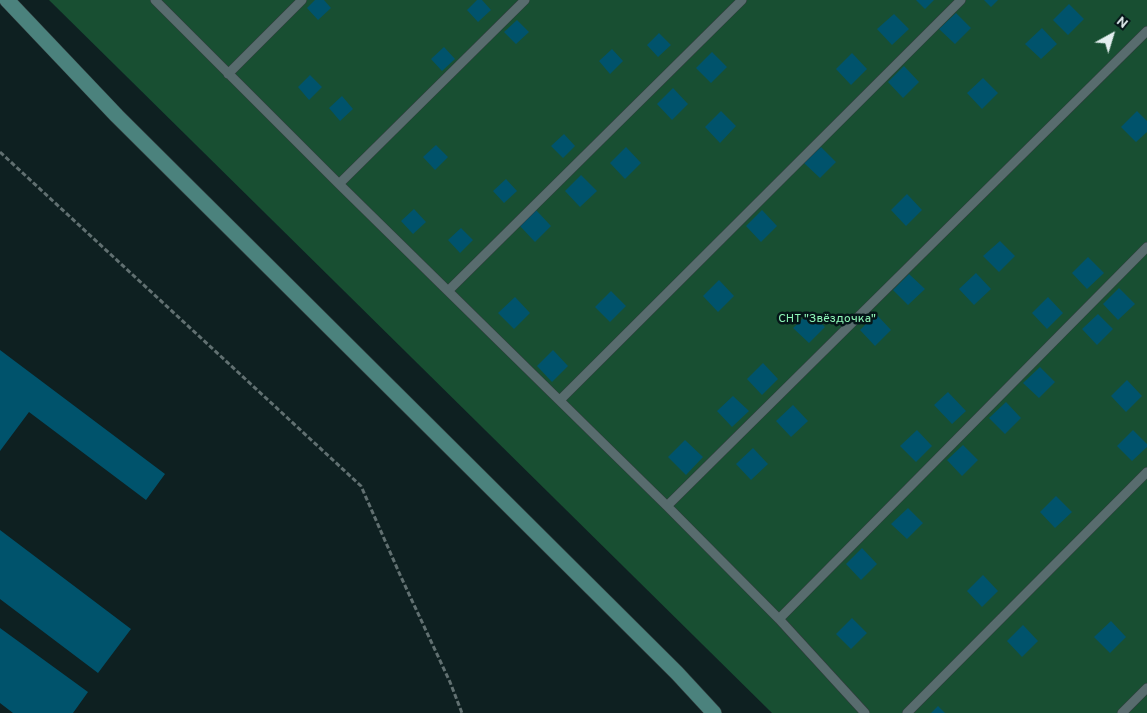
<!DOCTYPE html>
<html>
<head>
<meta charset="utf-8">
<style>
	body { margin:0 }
	#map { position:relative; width:1147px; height:713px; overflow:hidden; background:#0e2021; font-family:Overpass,sans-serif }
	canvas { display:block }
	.north { position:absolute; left:1087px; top:10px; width:50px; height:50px; -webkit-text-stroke:4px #051618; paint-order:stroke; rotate:39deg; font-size:14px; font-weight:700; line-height:20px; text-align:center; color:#e3eeef }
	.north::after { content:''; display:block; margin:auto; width:18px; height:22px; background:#e3eeef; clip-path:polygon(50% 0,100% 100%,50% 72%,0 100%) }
</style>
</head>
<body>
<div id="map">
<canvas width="1147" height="713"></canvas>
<div class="north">N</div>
</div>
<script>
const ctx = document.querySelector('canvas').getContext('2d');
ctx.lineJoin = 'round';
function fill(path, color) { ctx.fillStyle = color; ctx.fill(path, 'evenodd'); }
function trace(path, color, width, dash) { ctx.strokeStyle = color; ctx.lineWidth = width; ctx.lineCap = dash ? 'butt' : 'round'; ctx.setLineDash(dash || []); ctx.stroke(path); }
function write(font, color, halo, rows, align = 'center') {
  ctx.font = font + ' Overpass,sans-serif'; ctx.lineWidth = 5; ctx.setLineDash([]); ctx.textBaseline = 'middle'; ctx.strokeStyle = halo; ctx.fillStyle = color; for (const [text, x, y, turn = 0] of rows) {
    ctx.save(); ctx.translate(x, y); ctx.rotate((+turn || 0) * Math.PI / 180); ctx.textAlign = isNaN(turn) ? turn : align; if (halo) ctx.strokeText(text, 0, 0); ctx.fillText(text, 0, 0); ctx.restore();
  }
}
const green = new Path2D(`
	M49 0H1147V713H772Z`);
const building = new Path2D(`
	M315 0H324L331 8 318 20 307 8Z
	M477 0H482L491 10 478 22 467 10Z
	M916 0H934L925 9Z
	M984 0H998L991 7Z
	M1069 4 1084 19 1068 35 1053 20Z
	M956 13 971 28 955 44 939 29Z
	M894 14 909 29 892 45 877 29Z
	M517 20 529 32 516 44 504 32Z
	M1042 28 1057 44 1041 59 1025 44Z
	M659 33 671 45 658 57 647 45Z
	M444 47 455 59 442 71 431 59Z
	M612 49 623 61 610 74 599 61Z
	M712 52 727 67 711 83 696 68Z
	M852 53 867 69 851 85 836 69Z
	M904 66 919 82 903 98 888 82Z
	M310 75 322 87 309 100 298 87Z
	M983 78 998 93 982 109 967 93Z
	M673 88 688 104 672 120 657 104Z
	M342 96 353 109 340 121 329 108Z
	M721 111 736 126 720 143 705 127Z
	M1137 111 1147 121V132L1136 142 1121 127Z
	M564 134 575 146 563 158 551 146Z
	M436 145 448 157 435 170 423 157Z
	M626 147 641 163 625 179 610 163Z
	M821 147 836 162 820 178 804 163Z
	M581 175 597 191 580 207 565 191Z
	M506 179 517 191 504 203 493 191Z
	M907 194 922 210 906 226 891 210Z
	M414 209 426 222 413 234 401 221Z
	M536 210 551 226 535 242 520 226Z
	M762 210 777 226 761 242 746 226Z
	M461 228 473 240 460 253 448 240Z
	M1000 241 1015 256 999 272 983 256Z
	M1088 257 1104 273 1087 289 1072 273Z
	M976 273 991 289 974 305 959 289Z
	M909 274 925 289 908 305 893 290Z
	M719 280 734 296 718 312 703 296Z
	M1119 288 1135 304 1118 320 1103 304Z
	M611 291 626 306 610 322 595 307Z
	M515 297 530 313 514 329 498 313Z
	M1048 297 1063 313 1047 329 1032 313Z
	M810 312 825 327 809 343 793 328Z
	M876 314 891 330 875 346 860 330Z
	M1098 314 1113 329 1097 345 1082 329Z
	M0 350 165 474 146 500 29 412 0 451Z
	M553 350 568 366 552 382 537 366Z
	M763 363 778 379 762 395 747 379Z
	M1040 367 1055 382 1039 398 1023 383Z
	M1127 380 1142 396 1126 412 1111 396Z
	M948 392 966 411 952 424 934 405Z
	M733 396 749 411 732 427 717 411Z
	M1006 402 1021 418 1005 434 989 418Z
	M793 405 808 421 791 437 776 421Z
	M917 430 932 446 916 462 900 446Z
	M1133 430 1147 444V447L1132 461 1117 446Z
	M685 440 703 457 686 475 668 457Z
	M963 445 978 460 962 476 947 460Z
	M753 448 768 464 751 480 736 464Z
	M1056 496 1072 512 1055 528 1040 512Z
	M908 508 923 523 907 539 891 524Z
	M0 530 131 629 98 673 0 599Z
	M862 548 877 564 861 580 846 564Z
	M983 575 998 591 982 607 967 591Z
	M852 618 867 633 851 649 836 634Z
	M1111 621 1126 637 1110 653 1094 637Z
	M1023 625 1038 641 1022 657 1007 641Z
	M0 628 88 692 73 713H13L0 703Z
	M938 706 945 713H931Z`);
const path = new Path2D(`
	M0 152 361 486 401 577 450 682 462 713`);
const lane = new Path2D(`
	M155 0 339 184 667 506 779 619 865 713
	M228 74 302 0
	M339 184 525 0
	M448 291 742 0
	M560 400 961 0
	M667 506 1147 31
	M779 619 1147 247
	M907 713 1147 472
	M1122 713 1147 688`);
const secondary = new Path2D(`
	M7 0 117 116 677 673 714 713`);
const parkNames = [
	["СНТ \"Звёздочка\"",827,320]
];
fill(green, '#184f32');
fill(building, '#00536c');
trace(lane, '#323b3d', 10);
trace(secondary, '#323b3d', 16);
trace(path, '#617071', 3, [5, 2.5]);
trace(lane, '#586c6e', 9);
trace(secondary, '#4b827d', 15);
write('12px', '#8ff6b8', '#051618', parkNames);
</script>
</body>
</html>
